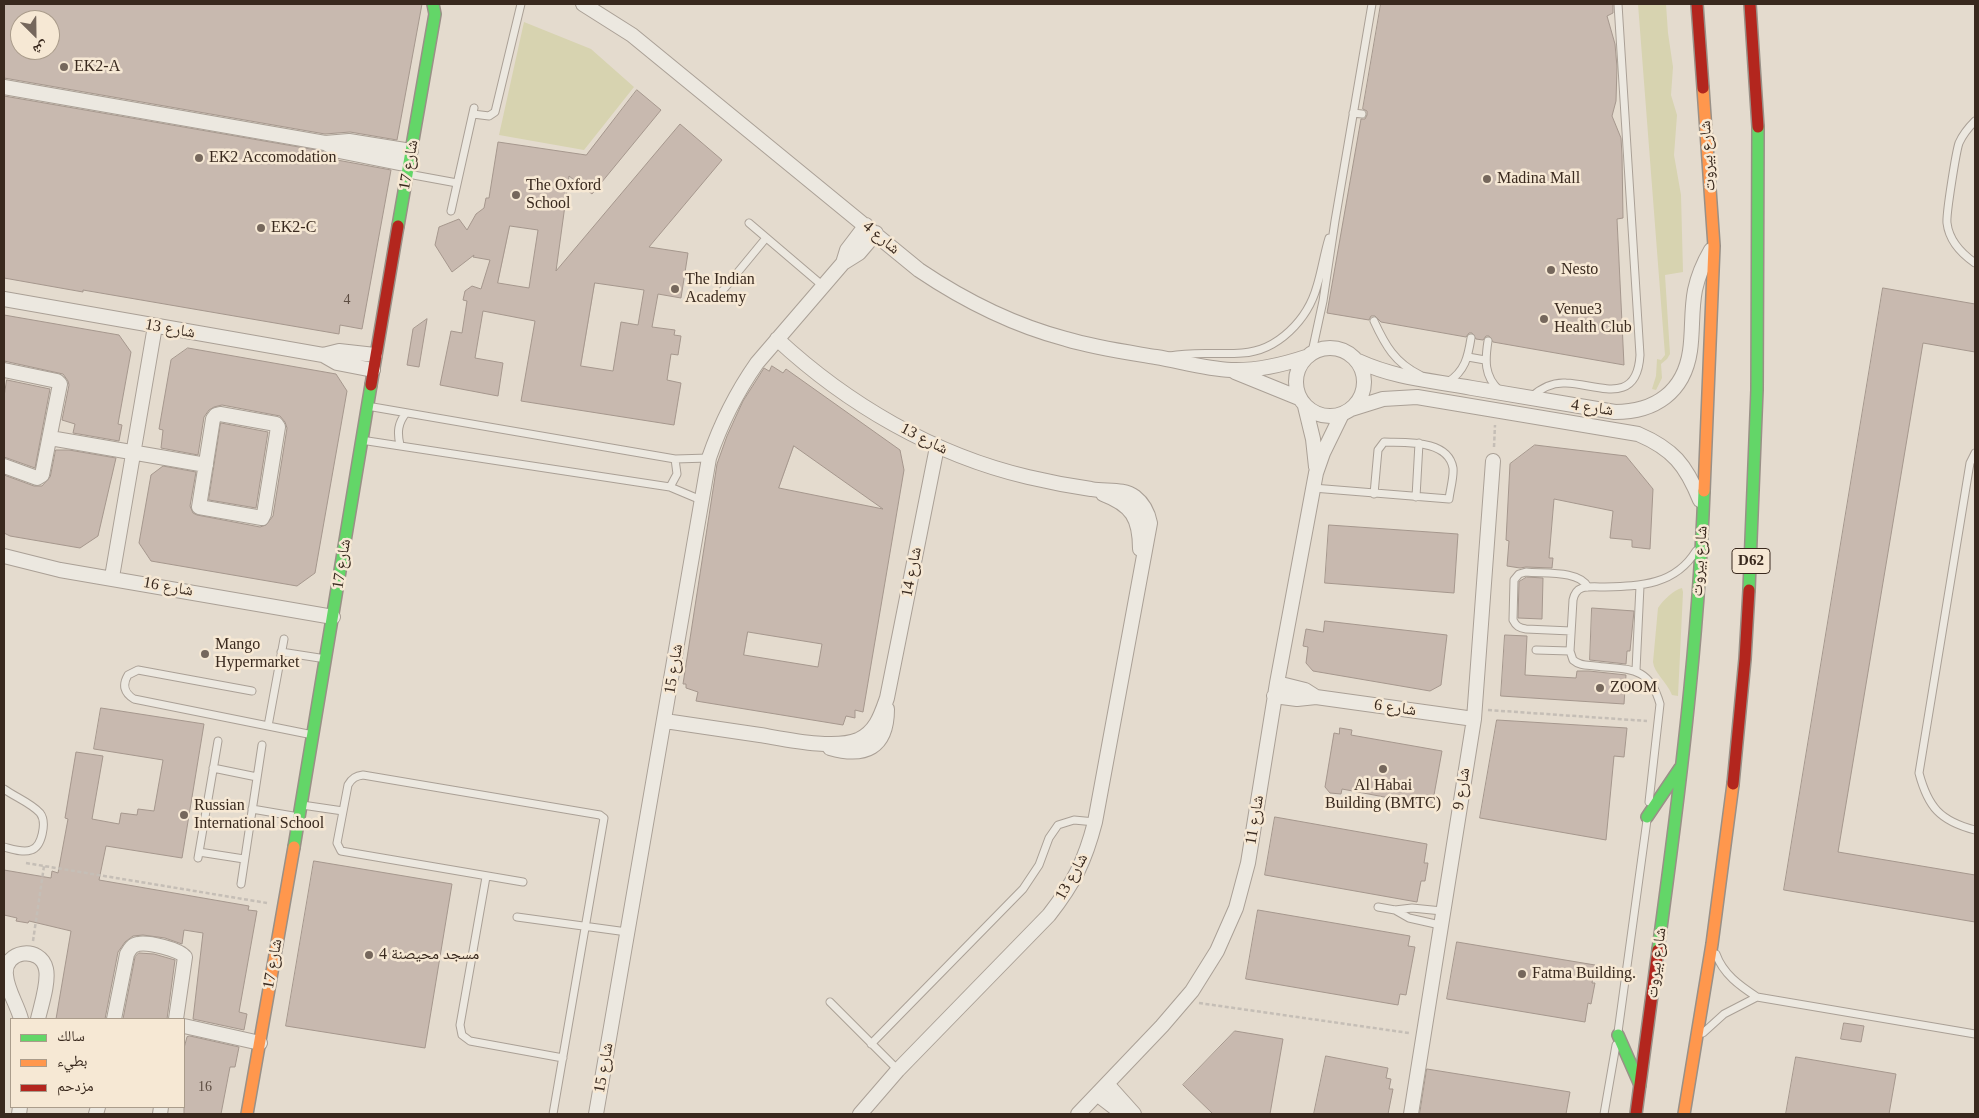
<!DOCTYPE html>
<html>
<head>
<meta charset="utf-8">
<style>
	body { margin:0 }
	#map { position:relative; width:1979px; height:1118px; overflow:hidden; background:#e4dbce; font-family:"Times New Roman","Noto Naskh Arabic",serif }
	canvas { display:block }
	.frame { position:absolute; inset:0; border:5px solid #39291e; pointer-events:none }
	.legend { position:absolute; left:10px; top:1018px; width:175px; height:90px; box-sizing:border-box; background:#f6e8d4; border:1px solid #aa9c8b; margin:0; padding:6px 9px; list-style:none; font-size:15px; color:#39291e }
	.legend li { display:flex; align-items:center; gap:10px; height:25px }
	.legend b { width:25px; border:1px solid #aa9c8b }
	.north { position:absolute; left:10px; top:10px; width:50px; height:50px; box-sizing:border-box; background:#f6e8d4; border:1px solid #aa9c8b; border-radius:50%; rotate:157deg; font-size:14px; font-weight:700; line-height:20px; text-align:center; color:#39291e }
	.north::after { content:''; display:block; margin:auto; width:18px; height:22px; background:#75675c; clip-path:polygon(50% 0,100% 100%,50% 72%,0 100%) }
</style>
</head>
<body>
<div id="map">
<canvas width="1979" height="1118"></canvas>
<div class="frame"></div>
<ul class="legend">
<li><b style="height:6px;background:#63d668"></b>سالك</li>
<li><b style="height:6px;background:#ff974d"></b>بطيء</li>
<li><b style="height:6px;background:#b3261e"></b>مزدحم</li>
</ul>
<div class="north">ش</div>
</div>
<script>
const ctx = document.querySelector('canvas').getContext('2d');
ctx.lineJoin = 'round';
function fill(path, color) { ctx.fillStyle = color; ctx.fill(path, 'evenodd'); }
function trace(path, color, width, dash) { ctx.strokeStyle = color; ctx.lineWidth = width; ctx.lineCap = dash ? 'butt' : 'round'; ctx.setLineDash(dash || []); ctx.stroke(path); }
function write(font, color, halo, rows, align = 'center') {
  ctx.font = font + ' "Times New Roman","Noto Naskh Arabic",serif'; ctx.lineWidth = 5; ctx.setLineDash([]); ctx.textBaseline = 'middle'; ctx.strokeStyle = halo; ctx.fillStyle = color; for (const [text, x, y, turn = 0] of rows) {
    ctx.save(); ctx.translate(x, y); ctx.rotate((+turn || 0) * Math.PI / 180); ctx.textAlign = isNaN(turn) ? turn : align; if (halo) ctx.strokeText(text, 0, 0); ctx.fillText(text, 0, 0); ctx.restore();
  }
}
const green = new Path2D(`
	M1638 4H1666L1668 33 1673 67 1671 95 1677 115 1674 155 1681 195 1683 272 1665 275 1670 354 1667 359 1661 364 1662 378 1656 390 1652 389 1656 376 1657 359 1661 360 1665 355Z
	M524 22 591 49 634 87 584 150 499 135Z
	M1682 588 1683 592 1678 696 1672 695C1667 682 1654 673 1653 662L1658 608C1663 600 1674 590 1682 588Z`);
const building = new Path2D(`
	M4 4H422L397 140 350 132 325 134 4 78ZM20 20H50V50H20Z
	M1381 4H1613V13L1607 16 1615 44 1617 67 1616 101 1612 116 1621 138 1622 155 1623 218 1617 219 1624 365 1493 342 1489 336H1486L1483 340 1476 339 1472 333H1469L1466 337 1381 322 1375 316H1371L1369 320 1327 313 1361 119H1365L1367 115V111L1363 109Z
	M637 90 661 110 592 194 569 176 556 271 680 124 722 160 649 247 688 253 681 298 658 294 652 327 675 330 674 335 681 336 678 355 671 354 667 380 681 383 674 425 521 401 535 321 483 311 475 358 503 363 498 396 440 385 451 331 462 333 467 301 463 300 465 291 472 286 481 289 490 260 473 257 474 255 452 272 435 245 439 227 459 219 467 230 476 214 484 208 486 198H489L498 142 586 155ZM510 226 538 230 529 288 498 283ZM595 283 644 290 638 325 621 322 613 371 581 366Z
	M4 96 322 151 337 160 391 170 362 329 340 325 339 334 83 290V292L4 278Z
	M1883 288 1975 304V352L1923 343 1838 852 1975 875V922L1784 890Z
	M4 315 119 335 131 352 118 424 122 425 119 441 73 433 75 424 62 420 69 385 68 381 63 374 4 361Z
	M427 319 419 367 407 365 413 329Z
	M188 348 336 374 347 391 315 573 297 586 151 561 139 543 151 475 163 466 196 472 190 506 193 513 197 515 260 527 266 525 273 516 287 428 285 422 280 416 222 405 214 407 209 410 204 417 198 455 161 448 163 430 159 429 171 360Z
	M772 366 783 373 786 369 900 450 904 470 863 712 855 710V718L846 716 843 725 696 701 698 692 686 688V684H683L717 464 727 436 743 401 764 368 769 371ZM794 446 883 509 779 488ZM748 632 822 644 818 667 744 655Z
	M7 380 50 389 35 468 4 457V397Z
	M221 423 268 432 256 508 209 500Z
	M1535 445 1626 456 1653 489 1650 549 1632 547V540L1610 538 1613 511 1554 499 1549 558H1553L1552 568 1526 567 1520 568 1507 566 1509 541 1506 540 1510 464Z
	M56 450H69L116 458 98 536 80 548 10 536 4 533V475L34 486H42L50 477Z
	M1329 525 1458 534 1454 593 1325 583Z
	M1527 577 1543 578 1542 619 1518 618 1519 582Z
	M1592 608 1634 611 1630 651H1627L1626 664 1590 660Z
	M1325 621 1447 635 1441 685 1430 691 1313 671 1306 663 1308 647 1303 646 1306 629 1323 632Z
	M1505 635 1527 636 1525 675 1576 678 1577 671H1589L1626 675 1624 704 1501 696Z
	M101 708 204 724 182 858 106 846 99 880 249 906 248 910 257 911 239 1012 247 1014 244 1030 193 1019 203 933 184 930 182 944 165 938 143 935 133 936 125 942 118 952 105 1019H56L71 931 29 921 28 923 16 921 17 918 4 915V870L51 878 52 871 58 873 68 819 65 818 76 752 103 756 92 819 119 824 121 813 137 815 138 809 154 811 163 760 94 749Z
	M1497 720 1627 728 1624 757 1614 756 1606 840 1480 818Z
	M1340 728 1352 730 1351 735 1442 751 1432 806 1342 789 1341 794 1330 793 1325 787 1334 733 1339 734Z
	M1275 817 1427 844 1424 863H1428L1425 881H1421L1417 902 1265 875Z
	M314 861 452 884 425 1048 286 1026Z
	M1258 910 1410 936 1408 946 1415 947 1406 995 1400 994 1398 1005 1246 979Z
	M1457 942 1595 965 1592 983H1595L1591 1004 1588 1003 1585 1022 1447 999Z
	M139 953 154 954 175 960 167 1019H123L135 957Z
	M1844 1023 1864 1026 1861 1042 1841 1039Z
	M1235 1031 1283 1039 1270 1114H1213L1183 1085Z
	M190 1036 239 1047 235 1067H230L221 1114H184V1048L187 1037Z
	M1326 1056 1388 1068 1386 1078 1391 1079 1389 1089H1393L1388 1114H1314Z
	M1796 1057 1896 1074 1889 1114H1786Z
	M1427 1069 1570 1092 1566 1114H1420Z`);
const path = new Path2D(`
	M1494 447 1495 425
	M1488 710 1647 721
	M26 863 267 903
	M33 941 44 866
	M1199 1003 1409 1033`);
const lane = new Path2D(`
	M1353 113 1362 114
	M473 114 489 116 495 112 521 4
	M1975 121C1969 127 1963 134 1959 143 1956 152 1946 214 1947 223 1949 240 1962 254 1975 263
	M408 174 457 183
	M451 211 474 108
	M749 223 823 286
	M719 295 766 238
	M1374 321C1385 345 1395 363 1420 375
	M1488 341C1485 360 1484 376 1499 390
	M1312 352 1323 301 1335 221 1372 4
	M1170 356C1194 351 1218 355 1242 353 1278 351 1308 319 1317 286 1322 270 1324 254 1329 238
	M1468 357 1485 360
	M1448 382C1465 371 1468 357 1471 338
	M1531 397C1541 388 1553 382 1566 383 1597 384 1637 407 1640 355L1618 4
	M367 406 675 459 709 458
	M361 440 670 487 701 500
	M400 445C397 432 398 423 406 413
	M1975 453 1970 463 1919 773C1928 807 1940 821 1975 830
	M670 487 677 474 675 459
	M1313 488 1449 499C1450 490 1454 477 1453 468 1448 439 1405 443 1384 442L1378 450 1374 494
	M1416 497 1419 443
	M1571 631 1526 629C1519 628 1516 626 1513 620L1514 580 1519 574 1526 572C1543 574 1579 570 1588 587
	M1536 650 1570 651
	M281 652 326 659
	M1636 670 1640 586
	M252 691 138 670 128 675C122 685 124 693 134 699L313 735
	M268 726 284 639
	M213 768 257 777
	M4 789C15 797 31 803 40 813 47 822 42 847 31 850 23 853 12 849 4 847
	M1649 802 1660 704C1649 665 1629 670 1595 666 1587 665 1580 666 1573 660L1570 651 1573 600C1574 595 1576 590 1582 588 1588 586 1598 587 1605 587 1641 586 1675 585 1696 551
	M302 805 343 811
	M252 809 299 817
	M199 852 244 859
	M198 858 218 741
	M486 877 460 1025 462 1035 470 1041 563 1058
	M523 882 341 851 337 843 348 785C352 778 356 776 363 775L600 815 604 818 553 1114
	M241 884 262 745
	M1378 907 1395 910 1412 908 1442 911
	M1395 910 1409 918 1440 925
	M517 917 627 932
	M1716 954C1723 974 1740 986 1757 997L1975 1034
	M830 1002 898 1070
	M1618 1032 1647 820
	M1703 1033 1724 1014 1757 997
	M871 1044 1023 889 1039 865 1049 838 1058 825 1074 820 1095 822
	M1604 1114 1616 1045`);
const street = new Path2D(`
	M583 4 632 35 919 270C965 301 1013 325 1066 339 1096 348 1126 352 1156 357 1180 361 1206 369 1231 370 1257 371 1282 365 1306 357
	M4 87 325 143 349 141 411 151
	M325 143 339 151 409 165
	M843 263 859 253 876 233
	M4 299 323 355 339 351 375 355
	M777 339C847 404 934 455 1028 477 1049 482 1070 486 1091 489 1106 492 1123 488 1135 497 1144 504 1148 513 1150 523L1095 822C1085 861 1074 883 1049 915L898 1070 860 1114
	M1296 382a34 34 0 1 1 68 0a34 34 0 1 1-68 0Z
	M323 355 337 363 373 370
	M1358 361C1398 379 1430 380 1472 388 1520 396 1567 404 1615 412 1655 412 1684 392 1690 351 1693 331 1691 310 1695 290 1698 276 1704 262 1711 250
	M4 370 57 381 60 384 42 475 37 478 4 466
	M1235 372 1299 398
	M1305 406 1313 439 1316 467
	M1351 409 1383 399 1417 397 1638 434C1673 449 1686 465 1700 500
	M220 414 276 424 278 427 264 514 262 518 199 507 213 419 216 415Z
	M50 438 206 465
	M1103 494C1132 505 1140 518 1140 549
	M4 556 60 570 333 617
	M112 577 155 326
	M1277 683 1305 690 1316 697
	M1274 696 1297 699 1316 697 1474 719
	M665 721C697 726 728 730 760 735 785 739 834 750 858 740 876 732 881 715 887 698L937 447
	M830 748C865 758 887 748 887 709
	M21 1019C17 1004 7 990 6 975 3 950 41 945 46 969 49 982 41 1006 38 1019
	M114 1019 127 954C130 949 132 945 138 944 148 942 179 949 185 957L176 1019
	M184 1026 260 1043
	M1108 1085 1134 1114
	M1098 1095 1123 1114
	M19 1114 20 1107
	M96 1114 98 1107
	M160 1114 161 1107
	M596 1114 709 458C721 423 736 393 757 363L843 263 847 250 866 225
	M1078 1114 1162 1026 1192 991 1217 951 1236 908 1248 863 1277 683 1316 473 1323 453 1342 414
	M1411 1114 1474 719 1493 461`);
const fast = new Path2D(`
	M398 226 435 14 433 4
	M1749 590 1757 390 1758 127
	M1647 817 1680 768
	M294 847 371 385
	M1658 950C1679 797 1698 646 1704 491
	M1618 1035 1640 1085`);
const slow = new Path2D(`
	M1703 88 1714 246 1704 491
	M247 1114 294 847
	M1684 1114 1712 944 1733 784`);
const jam = new Path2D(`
	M1697 4 1703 88
	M1750 4 1758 127
	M371 385 398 226
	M1733 784 1745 659 1749 590
	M1636 1114 1658 950`);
const markers = [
	[64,67,5,"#75675c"],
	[199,158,5,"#75675c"],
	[1487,179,5,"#75675c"],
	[516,195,5,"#75675c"],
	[261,228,5,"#75675c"],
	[1551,270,5,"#75675c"],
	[675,289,5,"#75675c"],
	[1544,319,5,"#75675c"],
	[205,654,5,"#75675c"],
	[1600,688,5,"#75675c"],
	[1383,769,5,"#75675c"],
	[184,815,5,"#75675c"],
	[369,955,5,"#75675c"],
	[1522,974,5,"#75675c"]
];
const numberNames = [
	["4",347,300],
	["16",205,1087]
];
const shields = [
	[1751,561,38]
];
const shieldNames = [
	["D62",1751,561]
];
const poiNames = [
	["EK2-A",74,67],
	["EK2 Accomodation",209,158],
	["Madina Mall",1497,179],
	["The Oxford",526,186],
	["School",526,204],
	["EK2-C",271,228],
	["Nesto",1561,270],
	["The Indian",685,280],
	["Academy",685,298],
	["Venue3",1554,310],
	["Health Club",1554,328],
	["Mango",215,645],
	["Hypermarket",215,663],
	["ZOOM",1610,688],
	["Al Habai",1383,786,"center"],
	["Building (BMTC)",1383,804,"center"],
	["Russian",194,806],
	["International School",194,824],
	["مسجد محيصنة 4",379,955],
	["Fatma Building.",1532,974]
];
const streetNames = [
	["شارع بيروت",1708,156,-94],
	["شارع 17",409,165,-80],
	["شارع 4",881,238,40],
	["شارع 13",170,329,10],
	["شارع 4",1592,408,8],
	["شارع 13",924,439,27],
	["شارع بيروت",1700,561,-86],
	["شارع 17",342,564,-81],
	["شارع 14",912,572,-79],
	["شارع 16",168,587,10],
	["شارع 15",674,669,-81],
	["شارع 6",1395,708,8],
	["شارع 9",1462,789,-81],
	["شارع 11",1255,820,-81],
	["شارع 13",1072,877,-61],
	["شارع بيروت",1657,963,-83],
	["شارع 17",273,964,-80],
	["شارع 15",604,1068,-80]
];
fill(green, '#d7d3b0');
fill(building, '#c8b9af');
trace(building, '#a5978d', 1);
trace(lane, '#aaa096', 9);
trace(street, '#aaa096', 16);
trace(fast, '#999087', 14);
trace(slow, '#999087', 14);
trace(jam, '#999087', 14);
trace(path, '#c5beb6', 2.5, [4, 2.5]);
trace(lane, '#ece8e0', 7);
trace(street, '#ece8e0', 14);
trace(fast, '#63d668', 11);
trace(slow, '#ff974d', 11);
trace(jam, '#b3261e', 11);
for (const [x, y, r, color] of markers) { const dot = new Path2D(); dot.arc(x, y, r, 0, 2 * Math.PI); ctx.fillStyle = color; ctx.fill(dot); trace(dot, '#f6e8d4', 2); }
write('14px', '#5d4d42', null, numberNames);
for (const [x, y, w] of shields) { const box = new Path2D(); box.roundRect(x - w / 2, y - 12.5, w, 25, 4); ctx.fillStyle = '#f6e8d4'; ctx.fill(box); trace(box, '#39291e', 1); }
write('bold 15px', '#39291e', null, shieldNames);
write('16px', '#39291e', '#f6e8d4', poiNames, 'left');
write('16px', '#39291e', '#f6e8d4', streetNames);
</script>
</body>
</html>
